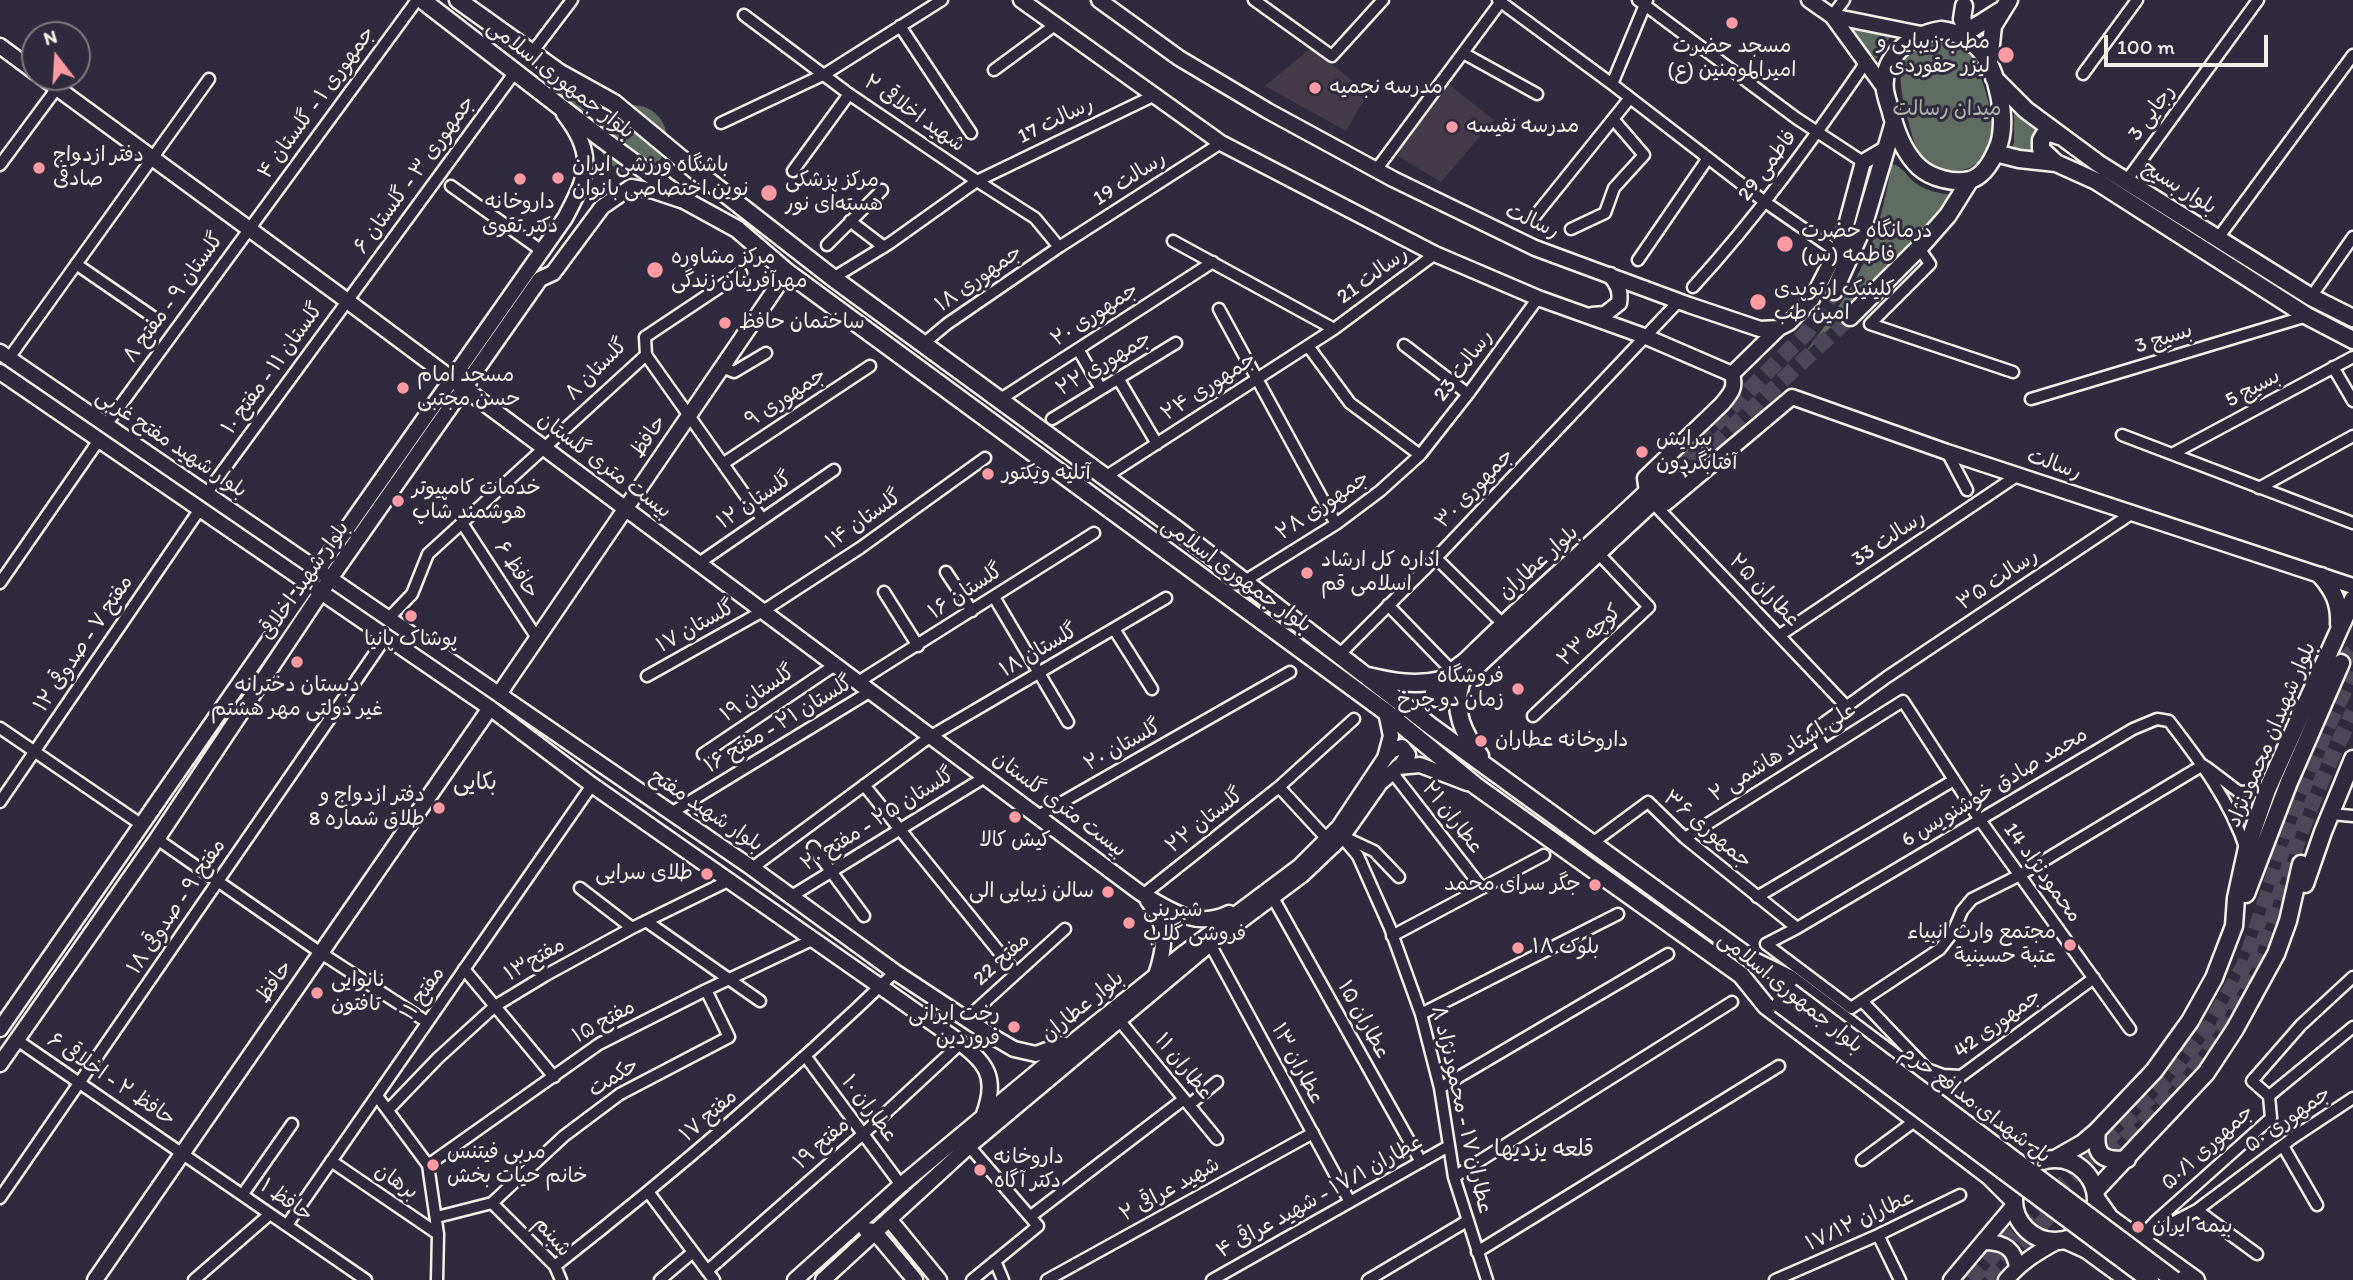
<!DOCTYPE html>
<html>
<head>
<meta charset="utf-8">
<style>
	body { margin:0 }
	#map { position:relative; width:2353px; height:1280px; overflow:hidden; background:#2f2a3d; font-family:Itim,sans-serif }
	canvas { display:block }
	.north { position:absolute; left:21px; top:21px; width:70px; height:70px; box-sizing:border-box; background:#2f2a3d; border:2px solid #7e7a81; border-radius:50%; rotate:343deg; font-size:19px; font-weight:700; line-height:28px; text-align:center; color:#f4f1e8 }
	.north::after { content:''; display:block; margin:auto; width:24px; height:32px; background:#ff9aa2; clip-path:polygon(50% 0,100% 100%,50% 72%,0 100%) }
	.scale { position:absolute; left:2104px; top:35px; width:164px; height:32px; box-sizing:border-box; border:4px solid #f4f1e8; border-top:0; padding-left:9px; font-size:21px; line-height:24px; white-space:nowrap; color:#f4f1e8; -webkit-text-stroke:5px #2f2a3d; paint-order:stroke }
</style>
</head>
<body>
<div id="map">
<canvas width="2353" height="1280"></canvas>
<div class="north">N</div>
<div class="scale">100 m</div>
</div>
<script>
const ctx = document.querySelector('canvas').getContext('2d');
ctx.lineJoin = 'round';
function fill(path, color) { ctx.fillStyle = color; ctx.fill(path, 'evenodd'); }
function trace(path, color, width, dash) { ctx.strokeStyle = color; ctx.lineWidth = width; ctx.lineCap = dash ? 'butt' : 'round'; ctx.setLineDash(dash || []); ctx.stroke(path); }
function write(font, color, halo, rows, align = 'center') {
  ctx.font = font + ' Itim,"Playpen Sans Arabic",sans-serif'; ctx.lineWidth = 6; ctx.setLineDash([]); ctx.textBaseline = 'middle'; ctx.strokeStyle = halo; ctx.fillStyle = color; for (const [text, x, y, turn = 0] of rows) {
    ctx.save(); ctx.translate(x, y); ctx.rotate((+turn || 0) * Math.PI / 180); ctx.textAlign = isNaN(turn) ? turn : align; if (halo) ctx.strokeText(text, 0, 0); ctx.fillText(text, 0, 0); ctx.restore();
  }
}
const built = new Path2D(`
	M1311 48 1368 93 1346 131 1265 86Z
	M1447 83 1494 120 1441 182 1396 155Z`);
const green = new Path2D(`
	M1845 24 1892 34 1876 59Z
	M1944 42C1958 45 1967 50 1975 62 1987 92 2009 150 1969 168 1958 172 1943 172 1932 166 1917 158 1912 136 1908 120 1898 80 1890 46 1944 42Z
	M551 80 580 96 586 107 584 111 574 110 550 82Z
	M599 139a34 34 0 1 1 68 0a34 34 0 1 1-68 0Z
	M2014 112 2042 130 2039 155 2010 153 2014 142Z
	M1892 164C1903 167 1906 175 1914 182 1925 191 1939 193 1953 195L1946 211 1805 353C1826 324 1849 295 1864 262 1879 231 1885 198 1892 164Z`);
const primaryTunnel = new Path2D(`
	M1664 476 1808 331 1834 291
	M1677 479 1850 317
	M2341 663 2353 651
	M2108 1156C2151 1112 2199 1072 2229 1017 2260 962 2274 912 2293 854 2310 805 2331 758 2353 712
	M1971 1280 2006 1241 2168 1079 2210 1025 2244 966 2300 796 2326 730 2353 672
	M1988 1280 2065 1199`);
const street = new Path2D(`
	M1254 0 1332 56 1383 0
	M1498 0 1612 84 1765 202 1836 251
	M1638 0 1796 118 1863 162
	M744 15 849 94 977 181 1035 218 1059 247
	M1832 16 1844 0
	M900 26 971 133
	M1463 53 1537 94
	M531 54 572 0
	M994 70 1055 25
	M2083 74 2137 0
	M1612 84 1647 0
	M721 123 825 74 942 0
	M0 165 57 88
	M1376 170 1502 0
	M793 171 849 94
	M2127 180 2258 0
	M451 186 542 251
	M1535 216 1630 98
	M850 221 884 247
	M1571 229 1605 213 1614 188 1644 155 1613 119
	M2218 238 2353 55
	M1173 241 1334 329
	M827 245 882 190
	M1919 248 1930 264 1870 324 2013 372
	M1638 260 1708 158
	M76 264 153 317
	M833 278 890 243 977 181 1153 96
	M1693 287C1757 217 1812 141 1866 62
	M2311 297 2353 237
	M1219 309 1336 524
	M923 344 947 324 1059 247 1221 143
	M1404 345 1468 394
	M1308 346 1350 403 1420 455
	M1078 349 1101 389
	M646 355 762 519
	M646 355 645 337 741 273
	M9 358 209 79
	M722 367 734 372 766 353
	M2333 367 2353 401
	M1118 378 1157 444
	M2031 399 2307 316
	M999 400 1213 262
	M1052 419 1176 343
	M106 425 417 0
	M2122 435 2353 523
	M1947 452 1967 490
	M2172 454 2353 357
	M724 463 870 366
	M1105 477 1334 329 1435 254
	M2259 488 2353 436
	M206 494 515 72
	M1653 503 1846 706
	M462 523 537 638
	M1436 558 1503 624
	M699 563 834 470
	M946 572 972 611
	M1243 582 1336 524 1380 491 1420 455 1468 394 1538 298
	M0 583 99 440
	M884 592 918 646
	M994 597 1068 722
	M1388 605 1453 672
	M388 619 412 594 428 554 646 355
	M1114 629 1152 689
	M1780 635 2018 475
	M1338 656 1436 558 1678 302
	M647 676 763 611 860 548 985 458
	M858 682 1094 533
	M1533 716 1649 607 1597 552
	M0 728 142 825
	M1824 749 1814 730 1887 677 2131 514
	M703 754 835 665
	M2203 765 2020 875 1972 899 1962 911 1953 932 1940 949 1851 1008 1766 944 1797 928 2133 729 2157 719 2169 721C2199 760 2231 802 2246 850
	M2206 767 2239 792 2267 790
	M1392 772 1482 888
	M864 785 1016 973
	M1279 787 1327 839
	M0 802 200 509
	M671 813 871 691
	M2331 814 2353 816
	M1038 816 1290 672
	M1342 837 1358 856 1390 928 1421 1014 1440 1088 1454 1177 1487 1280
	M1346 838 1374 851 1399 877
	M1685 838 1903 701 1980 820 2130 1029
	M157 839 321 953 427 1022
	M1591 844 1648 802 1685 838 1797 928
	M813 847 864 916
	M752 868 931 736 1166 598
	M580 888 632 928
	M1144 894 1279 787 1354 719
	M1272 896 1421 1162
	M790 897 985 777
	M1757 897 1954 780
	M646 921 760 1001
	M1392 936 1544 855
	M1210 944 1350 1202
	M464 969 554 1077
	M1862 1001 1927 1069 1943 1075 1961 1076 2094 978
	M1421 1014 1618 914
	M966 1019 1065 929
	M1119 1020 1217 1139
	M17 1040 366 1280
	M806 1057 901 1185
	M1440 1088 1668 954
	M377 1096 428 1165 438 1234 437 1280
	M2269 1096 2252 1081 2301 1025 2353 977
	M1189 1105 1217 1082
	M388 1110 438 1058 495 1006 546 975 632 928 728 881
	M969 1146 1038 1226 972 1280
	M2283 1146 2317 1205
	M1862 1160 1916 1120
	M331 1161 438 1234
	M428 1165 599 1044 706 990 814 939
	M1454 1177 1732 1002
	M649 1193 714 1280
	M243 1194 292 1124
	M0 1198 386 637
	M492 1203 564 1136 620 1094 729 1037 706 990
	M2197 1210 2257 1254
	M1031 1216 1184 1099
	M437 1217 492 1203 555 1266 561 1280
	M287 1225 592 785
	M1878 1235 1900 1280
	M2143 1238 2197 1210 2294 1137 2353 1098
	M2139 1239 2157 1220 2271 1118 2269 1096 2353 1027
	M1477 1252 1779 1066
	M995 1261 1003 1280
	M555 1266C674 1173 787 1076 895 972
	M707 1271 863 1134 961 1043
	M194 1280 270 1214
	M660 1280 693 1252
	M1047 1280 1313 1133
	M1212 1280 1447 1147
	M1368 1280 1467 1221
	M1775 1280 1878 1235 1960 1195`);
const secondary = new Path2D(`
	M1021 0 1221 143 1435 254 1538 298 1644 336 1732 374C1736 388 1731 393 1722 404L1645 478 1647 492
	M1099 0 1179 58 1268 111 1393 179 1535 248 1689 305 1760 329 1779 328 1789 323 1812 299 1842 240 1863 162 1885 149
	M1809 0 1832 16 1885 89
	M1832 16 1921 34
	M0 46 35 72
	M42 77 346 300 1139 892C1168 909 1196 930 1229 913
	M1592 315 1605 314 1619 303C1621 291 1618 285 1610 275
	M0 352 752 868 895 972 995 1038 1014 1049 1036 1054 1063 1044
	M0 372 490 708 592 785 954 1038C986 1063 999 1075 983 1117
	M1732 374 1779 328
	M1653 503H1666L1792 397 1947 452 2353 586
	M499 694 787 272
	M1385 758 1391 736 1386 712
	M1398 767 1420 765 1467 783
	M1148 901C1169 924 1165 948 1156 975
	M0 1029 318 570 565 218C588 175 596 155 564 114
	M0 1064 157 839 330 579 540 279 553 273 602 207 631 187 654 191 681 200
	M889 1219 939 1280
	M866 1230 874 1231 915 1280
	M1984 1242C2002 1242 2015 1247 2017 1268
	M95 1280 490 708
	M795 1280 901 1185 1078 1038 1184 953 1300 866 1339 827 1385 758 1392 750 1402 747 1408 755 1402 764 1380 783 1342 837 1302 875 1210 944 969 1146 823 1280
	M1951 1280 2014 1205
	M2006 1280C2021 1262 2038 1252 2058 1241`);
const primary = new Path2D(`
	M422 0 598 136 686 201 737 229 787 272 1386 712 1476 786 1741 975 1766 1006 1990 1177 2013 1200
	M458 0 560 73 614 103 701 175 833 278 1179 531 1432 727 1754 961 1789 978 2012 1146 2042 1161
	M1964 6 1962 19 1965 26 1973 28 2000 11
	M1941 30C1956 32 1967 37 1978 48 1998 68 2009 124 1997 149 1992 161 1984 176 1970 180 1954 184 1931 178 1919 167 1905 154 1897 134 1892 116 1890 107 1886 98 1885 90 1881 56 1911 35 1941 30Z
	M1989 63 1993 26 2009 0
	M1994 78 2026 110 2099 164 2311 297 2353 318
	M1995 153 2019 159 2056 163 2096 181 2307 316 2353 340
	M2056 163 2041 149V140L2044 135 2051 133 2059 136
	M1834 291 1863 227 1894 122
	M1850 317 1919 248 1948 215 1970 180
	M1664 476C1600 538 1531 596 1468 659 1457 669 1440 677 1434 692L1436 698 1448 696 1462 680 1677 479
	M2321 576C2334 591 2340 604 2339 624
	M1368 676C1393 682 1416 686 1441 680
	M1461 683C1452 711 1464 734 1480 756
	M2305 884 2323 832 2353 759
	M2246 894 2289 782 2341 663
	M2097 1131C2094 1155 2103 1162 2127 1159
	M2014 1200a41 41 0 1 1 82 0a41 41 0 1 1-82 0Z
	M2055 1159 2083 1143 2097 1131 2154 1071 2190 1021 2214 978 2234 926 2236 898 2247 848 2267 790 2353 599
	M2095 1191 2206 1073 2235 1029 2276 954 2288 921 2301 864
	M2096 1198 2110 1218 2196 1280
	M2065 1240 2087 1250 2128 1280`);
const primaryBridge = new Path2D(`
	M1790 992 2174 1280
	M1780 1004 2150 1280`);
const markers = [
	[1732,23,7,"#ff9aa2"],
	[2006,55,9,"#ff9aa2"],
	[1315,88,7,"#ff9aa2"],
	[1452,127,7,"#ff9aa2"],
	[39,168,7,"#ff9aa2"],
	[558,178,7,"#ff9aa2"],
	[520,179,7,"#ff9aa2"],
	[769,193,9,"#ff9aa2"],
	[1785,244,9,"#ff9aa2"],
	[655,270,9,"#ff9aa2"],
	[1758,302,9,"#ff9aa2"],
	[725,323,7,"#ff9aa2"],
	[403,388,7,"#ff9aa2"],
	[1642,452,7,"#ff9aa2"],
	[988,474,7,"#ff9aa2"],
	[398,501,7,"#ff9aa2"],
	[1307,573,7,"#ff9aa2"],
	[411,616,7,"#ff9aa2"],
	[297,662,7,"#ff9aa2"],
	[1518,689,7,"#ff9aa2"],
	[1481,741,7,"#ff9aa2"],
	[439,808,7,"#ff9aa2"],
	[1015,817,7,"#ff9aa2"],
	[707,874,7,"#ff9aa2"],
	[1595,885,7,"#ff9aa2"],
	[1108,892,7,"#ff9aa2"],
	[1129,923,7,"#ff9aa2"],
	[2070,945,7,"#ff9aa2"],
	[1518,948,7,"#ff9aa2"],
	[317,993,7,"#ff9aa2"],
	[1014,1027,7,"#ff9aa2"],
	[433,1165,7,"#ff9aa2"],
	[980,1170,7,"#ff9aa2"],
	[2138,1227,7,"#ff9aa2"]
];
const poiNames = [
	["مطب زیبایی و",1990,43,"right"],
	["لیزر حقوردی",1990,67,"right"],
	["مسجد حضرت",1732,47,"center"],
	["امیرالمومنین (ع)",1732,71,"center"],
	["مدرسه نجمیه",1329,88],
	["مدرسه نفیسه",1466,127],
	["دفتر ازدواج",53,156],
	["صادقی",53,180],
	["باشگاه ورزشی ایران",572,166],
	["نوین اختصاصی بانوان",572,190],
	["مرکز پزشکی",785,181],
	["هسته‌ای نور",785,205],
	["داروخانه",520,203,"center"],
	["دکتر تقوی",520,227,"center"],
	["درمانگاه حضرت",1801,232],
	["فاطمه (س)",1801,256],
	["مرکز مشاوره",671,258],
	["مهرآفرینان زندگی",671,282],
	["کلینیک ارتوپدی",1774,290],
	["امین طب",1774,314],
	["ساختمان حافظ",739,323],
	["مسجد امام",417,376],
	["حسن مجتبی",417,400],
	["پیرایش",1656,440],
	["آفتابگردون",1656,464],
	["آتلیه ویکتور",1002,474],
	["خدمات کامپیوتر",412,489],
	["هوشمند شاپ",412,513],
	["اداره کل ارشاد",1321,561],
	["اسلامی قم",1321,585],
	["پوشاک پانیا",411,640,"center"],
	["فروشگاه",1504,677,"right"],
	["زمان دو چرخ",1504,701,"right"],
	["دبستان دخترانه",297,686,"center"],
	["غیر دولتی مهر هشتم",297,710,"center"],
	["داروخانه عطاران",1495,741],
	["دفتر ازدواج و",425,796,"right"],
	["طلاق شماره 8",425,820,"right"],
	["کیش کالا",1015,841,"center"],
	["طلای سرایی",693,874,"right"],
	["جگر سرای محمد",1581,885,"right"],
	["سالن زیبایی الی",1094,892,"right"],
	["شیرینی",1143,911],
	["فروشی گلاب",1143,935],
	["مجتمع وارث انبياء",2056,933,"right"],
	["عتبة حسينية",2056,957,"right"],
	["بلوک ۱۸",1532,948],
	["نانوایی",331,981],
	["تافتون",331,1005],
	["رخت ایرانی",1000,1015,"right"],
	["فروردین",1000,1039,"right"],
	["مربی فیتنس",447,1153],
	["خانم حیات بخش",447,1177],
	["داروخانه",994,1158],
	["دکتر آگاه",994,1182],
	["بیمه ایران",2152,1227]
];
const streetNames = [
	["بلوار جمهوری اسلامی",560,80,38],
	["جمهوری ۱ - گلستان ۴",317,103,-54],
	["رجایی 3",2152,113,-54],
	["شهید اخلاقی ۲",914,114,35],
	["رسالت 17",1056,121,-26],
	["فاطمی 29",1768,166,-53],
	["جمهوری ۳ - گلستان ۶",415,175,-54],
	["رسالت 19",1130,179,-33],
	["بلوار بسیج",2179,188,32],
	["رسالت",1532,222,24],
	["رسالت 21",1373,276,-36],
	["جمهوری ۱۸",979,279,-35],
	["گلستان ۹ - مفتح ۸",174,298,-54],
	["جمهوری ۲۰",1095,315,-33],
	["بسیج 3",2164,339,-17],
	["جمهوری ۲۲",1104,364,-31],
	["رسالت 23",1464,366,-53],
	["گلستان ۱۱ - مفتح ۱۰",273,369,-54],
	["گلستان ۸",597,370,-45],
	["جمهوری ۲۴",1209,387,-33],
	["بسیج 5",2253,389,-28],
	["جمهوری ۹",786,398,-33],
	["حافظ",649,437,-56],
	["بلوار شهید مفتح غربی",171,444,34],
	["رسالت",2054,465,19],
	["بیست متری گلستان",604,466,37],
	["جمهوری ۳۰",1475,489,-46],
	["گلستان ۱۲",755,501,-34],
	["جمهوری ۲۸",1323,506,-34],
	["گلستان ۱۴",864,520,-35],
	["رسالت 33",1889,539,-34],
	["بلوار عطاران",1539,563,-42],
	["حافظ ۶",516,570,57],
	["بلوار جمهوری اسلامی",1236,576,36],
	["رسالت ۳۵",1998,580,-34],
	["بلوار شهید اخلاقی",305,581,-55],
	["عطاران ۲۵",1764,591,46],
	["گلستان ۱۶",966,592,-33],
	["گلستان ۱۷",696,627,-29],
	["کوچه ۲۳",1590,636,-43],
	["مفتح ۷ - صدوقی ۱۲",84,644,-56],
	["گلستان ۱۸",1039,651,-30],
	["گلستان ۱۹",758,694,-34],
	["گلستان ۲۱ - مفتح ۱۶",779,725,-31],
	["بلوار شهیدان محمودنژاد",2272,735,-67],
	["گلستان ۲۰",1123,746,-29],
	["علی استاد هاشمی ۲",1783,753,-32],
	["محمد صادق خوشنویس 6",1995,788,-31],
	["بیست متری گلستان",1059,805,37],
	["بلوار شهید مفتح",706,811,34],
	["عطاران ۲۱",1452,818,52],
	["گلستان ۲۵ - مفتح ۲۰",878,820,-32],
	["گلستان ۲۲",1205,821,-38],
	["جمهوری ۳۶",1707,830,40],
	["محمودنژاد 14",2042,873,54],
	["مفتح ۹ - صدوقی ۱۸",177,907,-56],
	["مفتح۱۳",535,960,-30],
	["مفتح 22",1002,960,-42],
	["حافظ",275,982,-55],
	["بلوار جمهوری اسلامی",1790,993,39],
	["مفتح ۱۱",423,994,-55],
	["بلوار عطاران",1083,1007,-39],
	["عطاران ۱۵",1363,1020,61],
	["مفتح ۱۵",604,1022,-29],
	["جمهوری 42",1998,1024,-36],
	["عطاران ۱۳",1297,1064,62],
	["عطاران ۱۱",1183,1067,51],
	["حکمت",614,1078,-32],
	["حافظ ۲ - اخلاقی ۶",111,1080,34],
	["پل شهدای مدافع حرم",1975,1105,37],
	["عطاران ۱۰",869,1109,53],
	["عطاران ۱۷ - محمودنژاد ۸",1461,1110,77],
	["مفتح ۱۷",709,1116,-41],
	["جمهوری ۵۰",2288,1120,-35],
	["مفتح ۱۹",822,1144,-41],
	["جمهوری ۵۰/۱",2208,1148,-42],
	["برهان",396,1182,34],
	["شهید عراقی ۲",1170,1190,-29],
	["عطاران ۱۷/۱ - شهید عراقی ۴",1320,1197,-29],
	["حافظ ۱",286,1201,35],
	["عطاران ۱۷/۱۲",1860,1221,-25],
	["شبنم",552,1237,49]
];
const parkNames = [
	["میدان رسالت",1947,110]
];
const neighbourhoodNames = [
	["بکایی",475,783],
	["قلعه یزدیها",1544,1150]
];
fill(built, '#443a48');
fill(green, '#606c61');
trace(primaryTunnel, '#4d4857', 16, [16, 8]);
trace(street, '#f4f1e8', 15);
trace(secondary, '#f4f1e8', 19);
trace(primary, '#f4f1e8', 21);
trace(street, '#2f2a3d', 10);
trace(secondary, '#2f2a3d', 14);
trace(primary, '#2f2a3d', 16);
trace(primaryBridge, '#f4f1e8', 21, []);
trace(primaryBridge, '#2f2a3d', 16);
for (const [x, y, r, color] of markers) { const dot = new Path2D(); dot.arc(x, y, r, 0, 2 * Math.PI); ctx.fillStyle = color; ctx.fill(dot); trace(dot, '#2f2a3d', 2.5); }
write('21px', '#f4f1e8', '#2f2a3d', poiNames, 'left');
write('21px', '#f4f1e8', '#2f2a3d', streetNames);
write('21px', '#b1b5ab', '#2f2a3d', parkNames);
write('23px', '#f4f1e8', '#2f2a3d', neighbourhoodNames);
</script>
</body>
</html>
